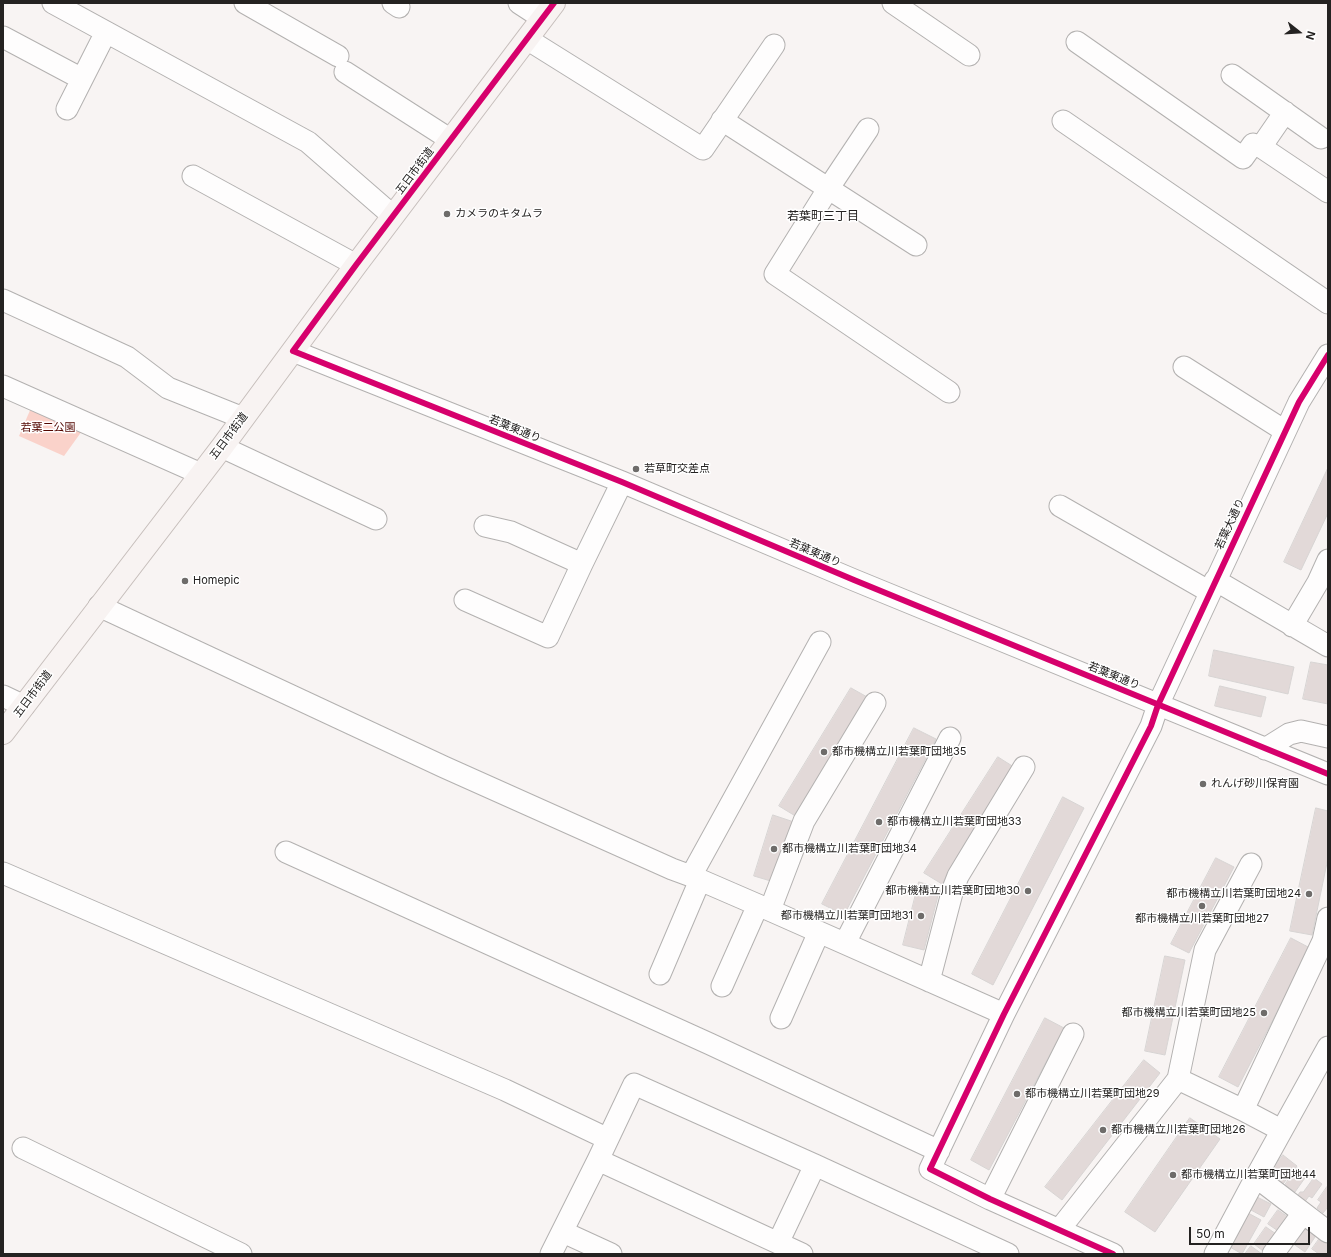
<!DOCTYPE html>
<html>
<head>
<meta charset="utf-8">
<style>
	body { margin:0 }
	#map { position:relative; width:1331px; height:1257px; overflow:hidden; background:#f8f4f3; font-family:Inter,sans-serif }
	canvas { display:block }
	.frame { position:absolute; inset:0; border:4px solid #242221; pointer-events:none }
	.north { position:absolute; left:1279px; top:12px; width:40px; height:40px; -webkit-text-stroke:3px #fff; paint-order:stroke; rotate:107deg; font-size:11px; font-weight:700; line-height:16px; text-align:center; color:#242221 }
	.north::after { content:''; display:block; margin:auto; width:14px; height:18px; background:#242221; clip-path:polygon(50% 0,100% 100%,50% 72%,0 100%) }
	.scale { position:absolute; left:1189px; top:1227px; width:121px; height:18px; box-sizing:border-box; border:2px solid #242221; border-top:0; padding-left:5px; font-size:12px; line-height:14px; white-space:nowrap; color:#242221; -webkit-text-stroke:3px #fff; paint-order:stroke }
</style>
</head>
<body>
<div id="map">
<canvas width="1331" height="1257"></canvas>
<div class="frame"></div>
<div class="north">N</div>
<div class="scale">50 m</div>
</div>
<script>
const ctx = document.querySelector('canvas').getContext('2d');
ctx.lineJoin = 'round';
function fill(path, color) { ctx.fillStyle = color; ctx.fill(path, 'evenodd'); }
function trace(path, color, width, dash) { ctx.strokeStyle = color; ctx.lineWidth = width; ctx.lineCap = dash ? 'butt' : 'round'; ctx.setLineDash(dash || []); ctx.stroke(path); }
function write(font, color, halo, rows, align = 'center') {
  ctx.font = font + ' Inter,"Noto Sans JP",sans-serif'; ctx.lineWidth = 3; ctx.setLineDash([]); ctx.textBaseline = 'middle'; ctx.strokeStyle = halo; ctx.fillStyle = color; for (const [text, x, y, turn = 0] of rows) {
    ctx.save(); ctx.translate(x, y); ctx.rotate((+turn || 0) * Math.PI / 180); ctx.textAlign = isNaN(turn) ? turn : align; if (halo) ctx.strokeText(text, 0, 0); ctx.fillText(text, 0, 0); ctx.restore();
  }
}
const green = new Path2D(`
	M34 401 87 424 64 456 19 436Z`);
const building = new Path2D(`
	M1328 468V513L1301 570 1284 562Z
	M1214 650 1294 667 1288 694 1209 676Z
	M1311 662 1328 665V704L1303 699Z
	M1220 686 1266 697 1261 717 1215 706Z
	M851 688 869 698 797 817 779 806Z
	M914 728 936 739 844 915 822 904Z
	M998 757 1017 769 942 884 924 873Z
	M1063 797 1084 808 993 985 972 974Z
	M1316 808 1328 811V858L1312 935 1290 931Z
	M773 815 794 822 774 882 754 876Z
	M1216 858 1234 867 1189 953 1171 944Z
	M919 882 940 888 924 950 903 945Z
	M1291 938 1310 948 1238 1087 1219 1077Z
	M1165 956 1185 960 1165 1055 1145 1051Z
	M1045 1018 1064 1028 989 1170 971 1160Z
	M1144 1060 1160 1073 1062 1200 1045 1187Z
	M1190 1118 1220 1139 1155 1232 1125 1212Z
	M1283 1155 1297 1166 1283 1184 1270 1173Z
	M1297 1168 1307 1175 1295 1192 1285 1185Z
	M1314 1178 1322 1184 1312 1198 1309 1196 1304 1203 1296 1198 1300 1192H1303Z
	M1327 1187 1328 1188V1207L1323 1213 1317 1208 1321 1202 1318 1200Z
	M1257 1197 1271 1204 1264 1217 1251 1210Z
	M1278 1210 1291 1219 1281 1233 1268 1224Z
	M1248 1213 1261 1220 1242 1254 1230 1247Z
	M1266 1227 1279 1236 1267 1254 1254 1244Z
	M1307 1227 1317 1234 1305 1252 1292 1243 1301 1229 1305 1230Z
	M1320 1238 1328 1244V1254H1319L1312 1249Z
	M1251 1246 1262 1254H1245Z`);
const minor = new Path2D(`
	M53 3 308 142 393 216
	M245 3 338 56
	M393 3 399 7
	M519 3 542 18
	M893 3 969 55
	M3 37 82 79
	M527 39 703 149 774 45
	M1077 42 1243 158 1253 144 1261 147 1328 192
	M345 72 451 140
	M1232 75 1321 138
	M67 109 106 32
	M722 120 916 245
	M1063 121 1328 303
	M868 129 828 189 775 274 949 392
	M1261 147 1285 112
	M193 176 356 265
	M3 300 127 357 168 388 243 418
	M293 351 622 482 854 580 1328 774
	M1184 367 1285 431
	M3 386 201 474
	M222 447 376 519
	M1060 506 1210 592
	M485 526 511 532 582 564
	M1215 580 1328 646
	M465 600 548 637 582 564 622 482
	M99 606 444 767 672 869 691 876 758 905 1004 1014
	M1292 626 1318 582 1328 560
	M3 696 24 706
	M1265 749 1289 734 1301 731 1328 737
	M286 852 710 1044 939 1151
	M3 873 505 1090 608 1139
	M691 876 820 642
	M770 910 804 821 875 703
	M845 943 950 738
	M660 974 700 880
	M929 981 953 889 958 876 1024 767
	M722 986 758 905
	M781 1018 819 932
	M1178 1079 1243 1110 1281 1130
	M1243 1110 1323 941 1328 918
	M23 1148 241 1254
	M598 1160 802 1254
	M1256 1177 1328 1232
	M990 1199 1073 1034
	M1059 1230 1178 1079 1205 950 1251 864
	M563 1232 611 1254
	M778 1243 815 1165
	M551 1254 598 1160 634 1084 815 1165 1008 1254
	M1113 1254 990 1199 930 1169 1004 1014 1151 726 1158 705 1299 402 1328 355
	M1215 1254 1256 1177 1328 1047
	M1273 1254 1303 1213`);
const major = new Path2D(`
	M3 733 222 447 356 265 554 3`);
const cycleway = new Path2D(`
	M554 3 356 265 293 351 622 482 854 580 1328 774
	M1113 1254 990 1199 930 1169 1004 1014 1151 726 1158 705 1299 402 1328 355`);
const markers = [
	[447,214,4,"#6e6c6a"],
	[636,469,4,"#6e6c6a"],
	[185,581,4,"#6e6c6a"],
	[824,752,4,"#6e6c6a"],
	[1203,784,4,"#6e6c6a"],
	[879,822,4,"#6e6c6a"],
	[774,849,4,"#6e6c6a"],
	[1028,891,4,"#6e6c6a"],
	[1309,894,4,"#6e6c6a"],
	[1202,906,4,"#6e6c6a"],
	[921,916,4,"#6e6c6a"],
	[1264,1013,4,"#6e6c6a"],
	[1017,1094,4,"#6e6c6a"],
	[1103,1130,4,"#6e6c6a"],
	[1173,1175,4,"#6e6c6a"]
];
const streetNames = [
	["五日市街道",415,171,-53],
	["若葉東通り",515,429,22],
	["五日市街道",229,436,-53],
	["若葉大通り",1230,524,-65],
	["若葉東通り",815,553,23],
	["若葉東通り",1114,676,22],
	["五日市街道",33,694,-53]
];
const poiNames = [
	["カメラのキタムラ",455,214],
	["若草町交差点",644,469],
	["Homepic",193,581],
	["都市機構立川若葉町団地35",832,752],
	["れんげ砂川保育園",1211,784],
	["都市機構立川若葉町団地33",887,822],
	["都市機構立川若葉町団地34",782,849],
	["都市機構立川若葉町団地30",1020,891,"right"],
	["都市機構立川若葉町団地24",1301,894,"right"],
	["都市機構立川若葉町団地31",913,916,"right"],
	["都市機構立川若葉町団地27",1202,919,"center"],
	["都市機構立川若葉町団地25",1256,1013,"right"],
	["都市機構立川若葉町団地29",1025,1094],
	["都市機構立川若葉町団地26",1111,1130],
	["都市機構立川若葉町団地44",1181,1175]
];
const parkNames = [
	["若葉二公園",48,428]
];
const neighbourhoodNames = [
	["若葉町三丁目",823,216]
];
fill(green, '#fad2ca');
fill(building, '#e2d9d8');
trace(building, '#d7d4d3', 1);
trace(minor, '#b3b1b0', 23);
trace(major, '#c6bebb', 24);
trace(minor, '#fefdfd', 21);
trace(major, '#f8f3f2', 22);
trace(cycleway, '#d6006c', 6);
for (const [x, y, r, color] of markers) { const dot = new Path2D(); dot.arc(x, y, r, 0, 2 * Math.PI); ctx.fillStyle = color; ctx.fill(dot); trace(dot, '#fff', 1.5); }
write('11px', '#242221', '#fff', streetNames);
write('11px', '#242221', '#fff', poiNames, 'left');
write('11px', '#520600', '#fff', parkNames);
write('12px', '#242221', '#fff', neighbourhoodNames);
</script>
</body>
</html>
